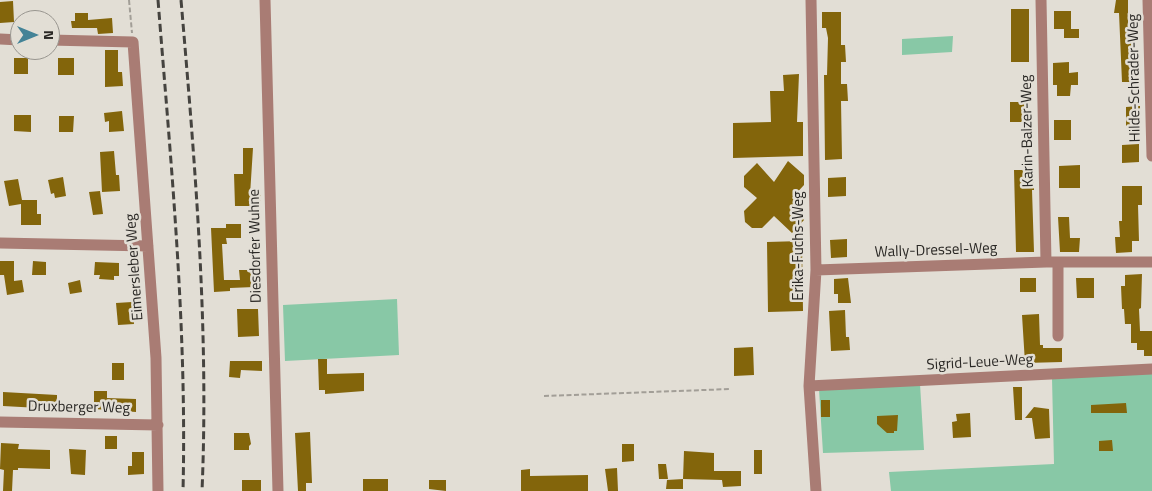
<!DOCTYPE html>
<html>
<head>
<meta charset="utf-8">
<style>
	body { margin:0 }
	#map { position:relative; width:1152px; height:491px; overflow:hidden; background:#e2ded5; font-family:"Titillium Web",sans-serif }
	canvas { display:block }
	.north { position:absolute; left:10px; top:10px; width:50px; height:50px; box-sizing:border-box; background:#e2ded5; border:1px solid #98958f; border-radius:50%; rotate:90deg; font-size:14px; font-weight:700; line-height:20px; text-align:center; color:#2a2825 }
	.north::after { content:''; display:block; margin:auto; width:18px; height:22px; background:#448397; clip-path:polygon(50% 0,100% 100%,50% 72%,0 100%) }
</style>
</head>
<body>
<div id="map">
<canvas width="1152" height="491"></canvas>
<div class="north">N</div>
</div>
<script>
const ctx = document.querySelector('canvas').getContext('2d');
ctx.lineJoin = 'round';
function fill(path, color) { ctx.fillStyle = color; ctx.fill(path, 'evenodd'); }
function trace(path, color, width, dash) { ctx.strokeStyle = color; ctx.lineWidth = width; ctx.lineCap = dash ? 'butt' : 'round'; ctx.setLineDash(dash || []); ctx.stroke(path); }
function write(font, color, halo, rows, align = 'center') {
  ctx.font = font + ' "Titillium Web",sans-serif'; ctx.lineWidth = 5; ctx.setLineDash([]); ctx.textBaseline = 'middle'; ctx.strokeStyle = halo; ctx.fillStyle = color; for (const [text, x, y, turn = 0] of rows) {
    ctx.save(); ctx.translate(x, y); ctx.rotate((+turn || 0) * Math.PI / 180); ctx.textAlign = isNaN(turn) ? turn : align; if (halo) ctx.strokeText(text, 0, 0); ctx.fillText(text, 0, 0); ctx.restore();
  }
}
const green = new Path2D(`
	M953 36 952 52 902 55V39Z
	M397 299 399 355 285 361 283 305Z
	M1152 373V491H891L889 472 1054 464 1052 378Z
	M920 384 924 450 823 453 819 389Z`);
const building = new Path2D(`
	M1116 0H1128V28H1135L1139 82H1122L1119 13H1114Z
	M13 1 14 22 0 23V2Z
	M1011 9H1029V62H1011Z
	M1054 11H1071V29H1054Z
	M822 12H841V45H845L846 62H841V84H847L848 101H841L842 159 825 160 824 75H827L828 38 826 28H822Z
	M75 13H88V20L112 18 113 33 98 34 97 28H72L71 21H75Z
	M1064 29H1079V38H1064Z
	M105 50H118V72H122L123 86 105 87Z
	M14 58H28V74H14Z
	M58 58H74V75H58Z
	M1069 62V73L1078 72V85H1071L1070 96H1057V85H1053V63Z
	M799 74 797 122H803V156L733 158V123L771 122 770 91H784L783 75Z
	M1010 102H1030V122H1010Z
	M1140 106V126H1126V107Z
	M122 111 124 131 109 132V121L105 122 104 113Z
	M14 115H31V132L14 131Z
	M59 116H74L73 132H59Z
	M1054 120H1071V140H1054Z
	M1139 144V162L1122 163V145Z
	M243 148H253L250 195H261V206H235L234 174H243Z
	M114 151 116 175H119L120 191 102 192 100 152Z
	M788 161 804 175V185L792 198 804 210V220L792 233 774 216 762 228H752L745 222 744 211 757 198 744 187V176L757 163 774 182Z
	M1080 165V188H1059V166Z
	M1014 170H1034V190H1032L1034 252H1016Z
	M63 177 66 196 55 198 54 193 51 194 48 180Z
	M846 177V196L828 197V178Z
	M18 179 22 200H37V214H41V225H21V204L9 206 4 181Z
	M1122 186H1142V205H1138L1139 241H1132V252L1116 253 1115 237H1120L1119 221H1122Z
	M100 191 103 214 93 215 89 192Z
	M1058 217H1069L1070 238H1080L1079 252H1060Z
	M226 224H241V238H226L227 244H222L224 280H240L239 270H254V287L230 288V291L214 292 211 228H226Z
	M847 239V257L831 258 830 240Z
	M802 241 803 311 768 312 767 242Z
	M0 261H14V281L22 280 24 292 7 295 4 275H0Z
	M33 261 46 262V275H32Z
	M95 262 119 263V276H114V280L99 279 100 275H94Z
	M1142 274 1141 308 1139 309 1140 331H1152V356H1144V350H1137V343H1131V324H1125L1124 309H1122L1121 286H1125V275Z
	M848 278 851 303H838V294H834V279Z
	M1020 278H1036V292H1020Z
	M1076 278H1094V298H1077Z
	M80 280 82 292 70 294 68 283Z
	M132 302 134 324 118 325 116 303Z
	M237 309H258L259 336 238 337Z
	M845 310 846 337H849L850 350 831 351 829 311Z
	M1039 314 1040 345H1043V348H1062V362L1025 363 1022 315Z
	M753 347 754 375 734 376V348Z
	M318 359H327V374L364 373V391L325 394V390H319Z
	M230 361H262V371L241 370 240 378 229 377Z
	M112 363H124V380H112Z
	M1013 387H1022V420H1015Z
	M94 391H107V398L136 399V412L94 409Z
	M3 392 57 395V409L3 406Z
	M821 400H830V417H821Z
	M1126 403 1127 413H1091V405Z
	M1034 407 1049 409 1050 438 1035 439 1032 418H1025Z
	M970 413 971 437 953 438 952 422 957 421 956 414Z
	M898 415 897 431H894V433H887L877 424V416Z
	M310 432 312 483H306V491H298L295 433Z
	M234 433H249L251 444 249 446V450H234Z
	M105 436H117V449H105Z
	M1112 440 1113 451H1099V441Z
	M1 443 19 444 18 449 50 450V469L18 468V470H13L12 491H3L4 470 0 469Z
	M622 444H634V461L622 462Z
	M69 449 86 450 85 475 71 474Z
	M754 450H762V474H754Z
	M684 451 714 453V471H741V486L723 487 722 480 683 479Z
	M132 452H144V474L128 475V466H132Z
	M658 464H666L668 479H659Z
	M617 468 618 491H608L605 469Z
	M530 469V476L588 475V491H521V470Z
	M363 479H388V491H363Z
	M683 479V489H666L667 480Z
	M242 480H261V491H242Z
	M429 480H446V491L429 489Z`);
const path = new Path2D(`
	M129 0 132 33
	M544 396 731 389`);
const minor = new Path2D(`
	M265 0 278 491
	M811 0 816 270 809 386 816 491
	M1041 0 1046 262
	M1148 0 1152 156
	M0 39 20 40
	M50 40 133 42 156 358 158 491
	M0 243 148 246
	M1058 262V336
	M816 270 1046 262H1152
	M809 386 1152 369
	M0 422 158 425`);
const rail = new Path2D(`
	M158 0C171 164 187 327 183 491
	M181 0C195 164 209 327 202 491`);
const streetNames = [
	["Hilde-Schrader-Weg",1135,78,-91],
	["Karin-Balzer-Weg",1028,131,-91],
	["Diesdorfer Wuhne",256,246,-91],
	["Erika-Fuchs-Weg",799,246,-90],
	["Wally-Dressel-Weg",936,251,-2],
	["Eimersleber Weg",135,267,-94],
	["Sigrid-Leue-Weg",980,363,-3],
	["Druxberger Weg",79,408,1]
];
fill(green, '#88c8a6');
fill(building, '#83650b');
trace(path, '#a29e97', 2, [5, 2.5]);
trace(minor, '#a97c74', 11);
trace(rail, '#45433f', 3, [8, 4]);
write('15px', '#2a2825', '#e2ded5', streetNames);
</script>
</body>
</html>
